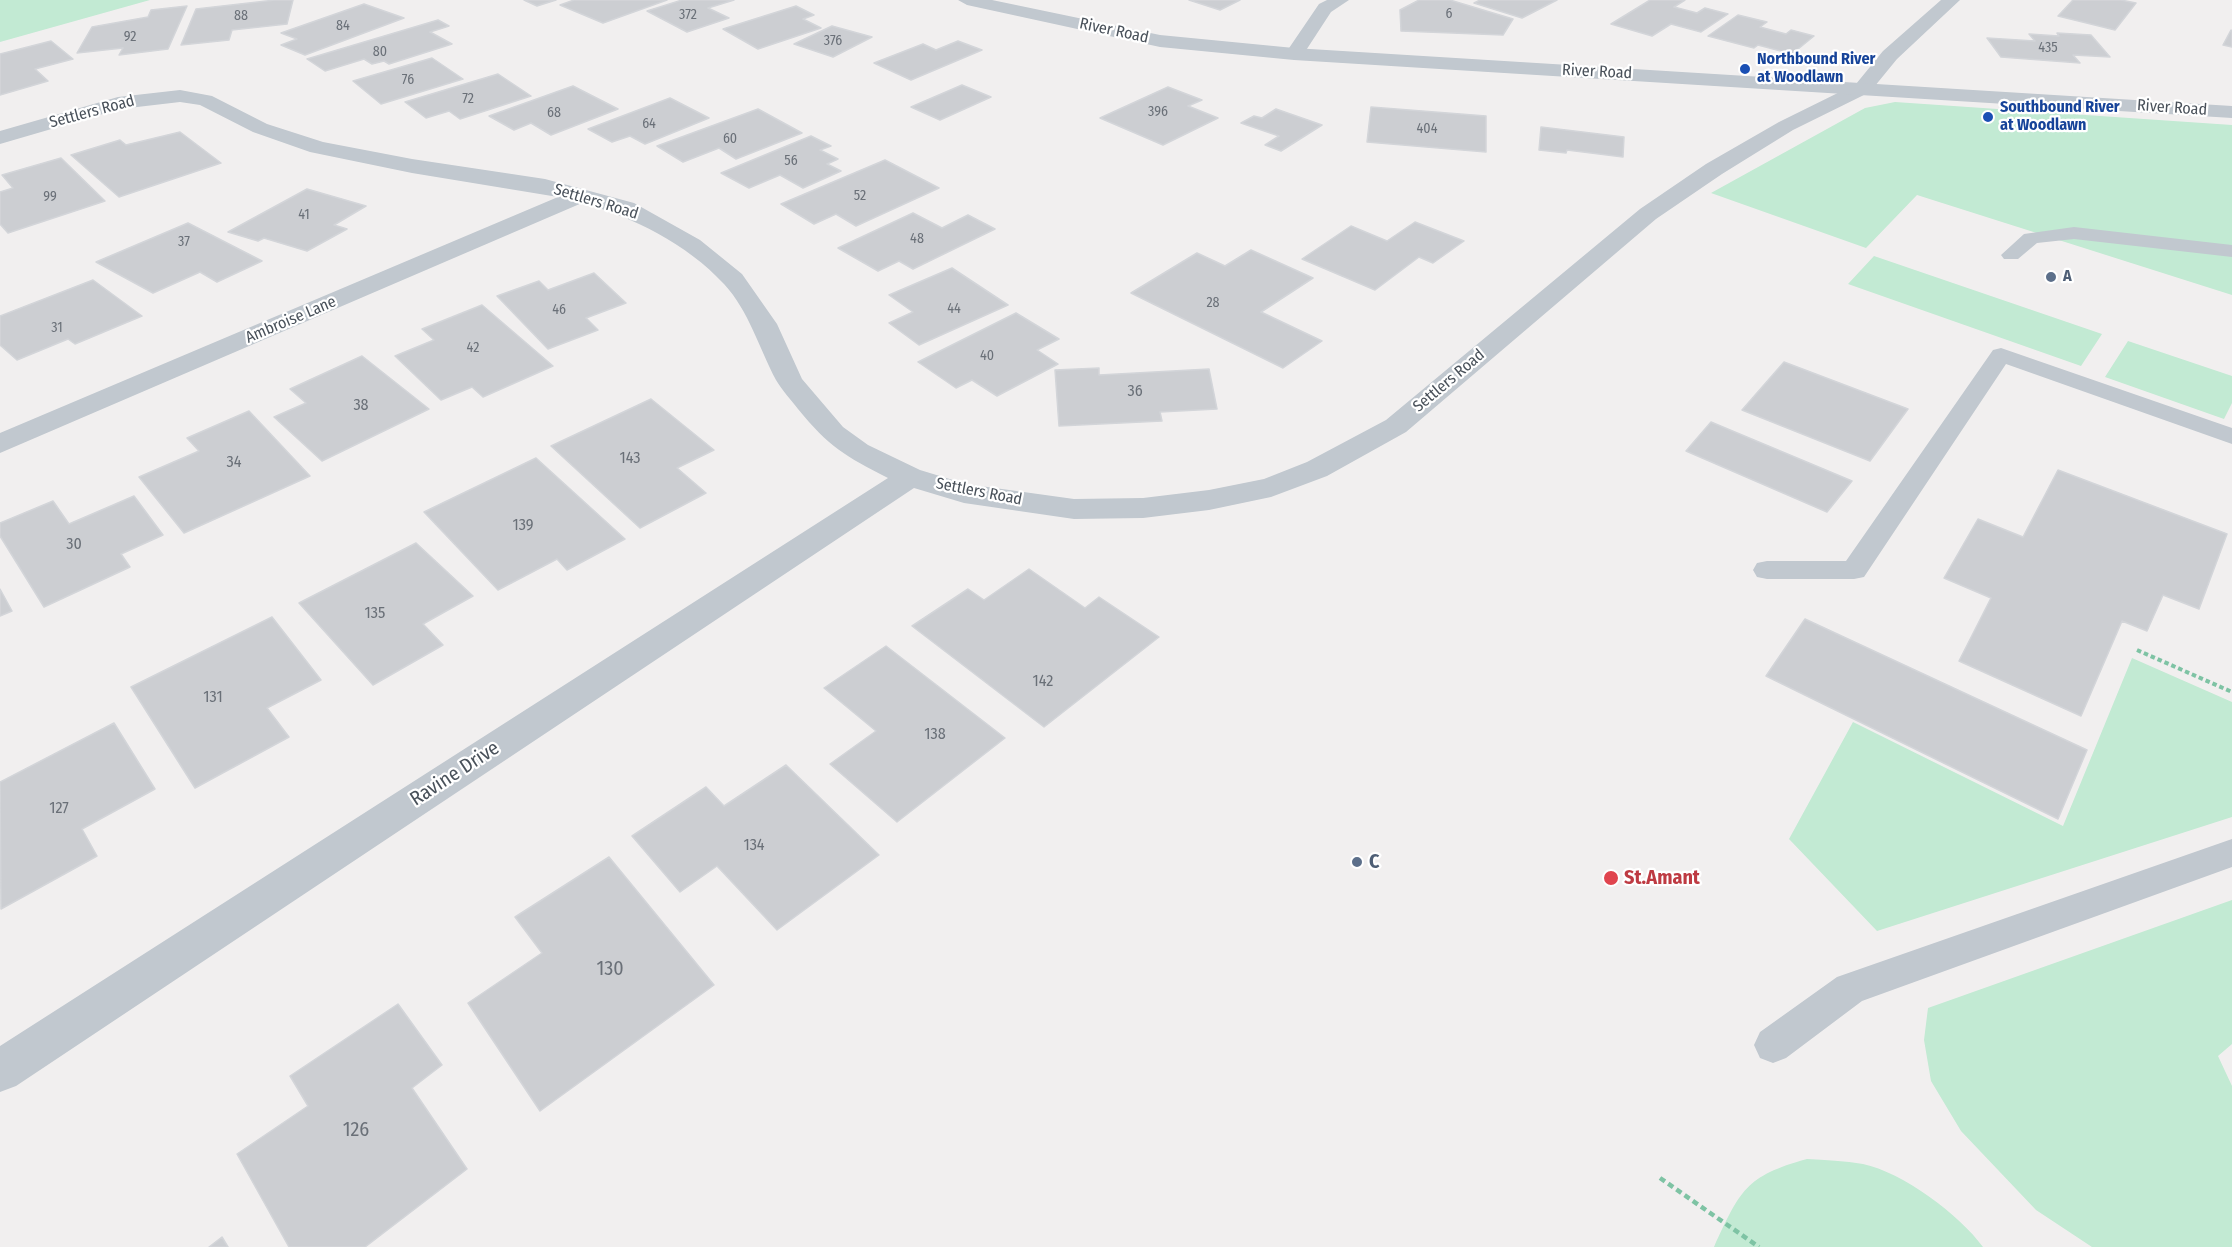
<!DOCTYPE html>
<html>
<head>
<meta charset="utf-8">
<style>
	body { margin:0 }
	canvas { display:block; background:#f1efef }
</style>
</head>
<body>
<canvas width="2232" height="1247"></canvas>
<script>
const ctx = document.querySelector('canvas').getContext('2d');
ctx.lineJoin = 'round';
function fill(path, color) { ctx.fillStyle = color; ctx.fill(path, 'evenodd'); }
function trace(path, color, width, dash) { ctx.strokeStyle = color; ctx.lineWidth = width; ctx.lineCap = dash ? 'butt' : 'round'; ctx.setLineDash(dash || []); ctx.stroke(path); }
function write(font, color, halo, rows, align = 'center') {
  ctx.font = font + ' "Fira Sans Condensed",sans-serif'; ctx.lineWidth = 4.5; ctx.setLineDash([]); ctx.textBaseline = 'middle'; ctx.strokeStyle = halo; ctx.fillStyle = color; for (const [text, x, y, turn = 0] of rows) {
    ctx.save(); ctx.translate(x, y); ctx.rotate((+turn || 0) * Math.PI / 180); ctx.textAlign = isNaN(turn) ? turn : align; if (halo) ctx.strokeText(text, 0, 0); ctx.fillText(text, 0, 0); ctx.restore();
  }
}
const green = new Path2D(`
	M0 0H150L0 42Z
	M1895 102 2232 125V295L1917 195 1866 248 1711 193 1865 108Z
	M1874 256 2102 334 2081 366 1848 284Z
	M2128 341 2232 376V403L2224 419 2105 377Z
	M2132 658 2232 702V817L1877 931 1789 839 1853 722 2063 826Z
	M2232 900V1044L2218 1056 2232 1086V1247H2092L2036 1210 1961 1131 1931 1081 1924 1040 1928 1008Z
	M1807 1159C1825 1160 1845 1161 1863 1164 1902 1172 1960 1215 1983 1247H1714C1740 1191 1745 1176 1807 1159Z`);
const building = new Path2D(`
	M275 0H293L287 24 232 30 229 40 181 45 196 9Z
	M524 0H556L537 6Z
	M574 0H667L603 23 560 5Z
	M682 0H734L708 8 729 18 687 32 647 11Z
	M1189 0H1240L1220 10Z
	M1419 0H1450L1513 19 1503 35 1401 31 1400 10Z
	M1480 0H1557L1522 18 1474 3Z
	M1650 0H1685L1674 7 1697 13 1705 8 1728 14 1701 32 1671 24 1652 36 1611 24Z
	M2073 0H2121L2136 3 2115 30 2058 16Z
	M364 4 404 18 305 55 281 45 297 39 281 33Z
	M187 6 168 49 119 55 123 48 77 53 92 27 148 17 151 10Z
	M796 6 814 15 803 19 821 28 758 49 723 29Z
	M1738 15 1767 22 1760 27 1786 34 1791 30 1814 36 1792 54 1758 45 1754 48 1708 36Z
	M438 20 449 26 430 32 452 44 389 64 384 61 372 64 364 59 325 71 307 59Z
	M832 26 872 37 833 57 794 44Z
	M2231 30 2232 31V47L2223 45Z
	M2057 33 2091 35 2110 57 2073 55 2080 63 2001 57 1987 38 2035 41 2029 34 2059 36Z
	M51 41 73 59 35 69 48 81 0 95V54Z
	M958 41 982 50 911 80 874 63 923 44 936 50Z
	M432 58 463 79 381 104 353 81Z
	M498 74 531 96 460 119 449 111 426 118 405 102Z
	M962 85 991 97 940 120 911 107Z
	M573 86 618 109 551 135 531 123 514 130 489 116Z
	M1168 87 1202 100 1188 106 1218 118 1163 145 1100 118Z
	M670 98 709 118 645 144 630 136 612 142 588 129Z
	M1371 107 1486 116V152L1367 142Z
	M758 109 802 133 736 159 719 148 683 162 657 146Z
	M1276 109 1322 125 1281 151 1265 145 1279 136 1241 123 1254 116 1262 118Z
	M1541 127 1624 137 1623 157 1567 150 1566 153 1539 150Z
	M180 132 221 163 119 197 71 155 120 140 126 145Z
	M811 136 831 146 820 150 838 159 827 164 841 171 803 188 780 175 749 188 721 173Z
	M61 158 105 201 8 233 0 224V192L13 188 2 175Z
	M885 160 939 188 856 226 836 214 814 224 781 204Z
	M307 189 366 206 334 225 347 229 307 251 264 238 258 241 228 232Z
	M913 213 942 228 968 215 995 229 913 269 899 261 878 271 838 248Z
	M1415 222 1464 241 1433 263 1419 257 1375 290 1302 259 1351 226 1387 241Z
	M188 223 262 261 217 282 200 272 153 293 96 262Z
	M1251 250 1313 278 1261 312 1322 341 1283 368 1131 293 1197 253 1225 266Z
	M952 268 1008 305 919 345 889 323 913 312 889 295Z
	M594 273 626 303 586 318 598 330 548 349 497 296 539 281 548 290Z
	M93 280 142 316 75 344 68 339 17 360 0 345V316Z
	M482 305 553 366 483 397 472 387 441 400 395 356 434 340 422 329Z
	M1016 313 1059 339 1037 350 1058 364 997 396 972 380 956 388 918 362Z
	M362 356 429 409 322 461 274 417 306 403 290 389Z
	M1784 362 1908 409 1870 461 1742 410Z
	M1099 368V375L1209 369 1217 409 1160 412 1162 421 1059 426 1055 370Z
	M651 399 714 450 677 468 706 493 640 528 551 446Z
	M249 411 310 476 184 533 139 477 199 451 187 438Z
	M1711 422 1852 481 1827 512 1686 451Z
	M536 458 625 539 567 570 557 559 498 590 424 512Z
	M2058 470 2227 534 2199 609 2163 595 2147 631 2122 621 2081 716 1959 661 1991 598 1944 578 1978 519 2023 537Z
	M134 496 163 535 121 554 130 567 44 607 0 536V523L53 501 69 524Z
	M416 543 473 596 423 624 443 645 373 685 299 603Z
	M1029 569 1085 608 1099 597 1159 637 1044 727 912 626 968 589 984 600Z
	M0 589 12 611 0 616Z
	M272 617 321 680 267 708 289 737 195 788 131 687Z
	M1805 619 2087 750 2058 819 1766 676Z
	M886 646 1005 738 897 822 830 764 876 731 824 688Z
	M114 723 155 789 82 829 97 856 1 909 0 782Z
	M786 765 879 855 777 930 717 866 680 892 632 836 706 787 724 806Z
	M609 857 714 985 540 1111 468 1003 542 953 515 917Z
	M398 1004 442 1065 412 1088 467 1169 365 1247H289L237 1154 308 1106 290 1076Z
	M222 1237 228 1247H209Z`);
const pathFar1 = new Path2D(`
	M2137 650 2232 692`);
const path = new Path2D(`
	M1660 1178 1759 1247`);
const service = new Path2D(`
	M2074 227 2232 245V257L2074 239 2037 243 2018 259H2004L2001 255 2024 234Z
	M2001 348 2232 428V444L2006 364 1864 577 1854 579H1767L1757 577 1753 570 1757 563 1767 561H1846L1993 350Z
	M2232 839V867L1862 1001 1786 1058 1773 1063 1760 1058 1754 1045 1760 1032 1837 977Z`);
const minor = new Path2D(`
	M1327 0H1349L1331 12 1301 58H1287L1285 54 1319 4Z
	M1941 0H1960L1897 59 1870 92 1793 130 1722 174 1656 219 1406 432 1327 476 1271 497 1209 510 1143 518 1074 519 964 503 914 488 16 1086 0 1092V1046L888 478C845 456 829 447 798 409 791 400 782 390 776 380 759 348 749 311 724 284 687 244 633 217 582 203L0 453V433L558 197 412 173 310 152 253 132 200 105 180 102 120 109 0 144V131L118 97 180 90 212 96 267 124 323 142 412 159 545 179 634 203 700 240 742 274 777 324 802 379 843 427 868 445 920 470 966 484 1074 499 1143 498 1209 490 1264 479 1307 462 1386 420 1640 209 1706 164 1779 122 1856 84 1883 51Z`);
const tertiary = new Path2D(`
	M958 0H992L1160 35 1294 48 2232 106V118L1294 60 1160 47 967 5Z`);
const markers = [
	[1745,69,6,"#1a4fb4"],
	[1988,117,6,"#1a4fb4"],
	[2051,277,6,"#5c6f8a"],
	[1357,862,6,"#5c6f8a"],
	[1611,878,8,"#e0444e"]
];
const farNumbernames = [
	["6",1449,14],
	["372",688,15],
	["88",241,16],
	["84",343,26],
	["92",130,37],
	["376",833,41],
	["435",2048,48],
	["80",380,52],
	["76",408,80],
	["72",468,99],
	["396",1158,112],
	["68",554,113],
	["64",649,124],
	["404",1427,129],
	["60",730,139],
	["56",791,161],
	["52",860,196],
	["99",50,197],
	["41",304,215],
	["48",917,239],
	["37",184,242],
	["28",1213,303],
	["44",954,309],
	["46",559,310],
	["31",57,328],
	["42",473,348],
	["40",987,356]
];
const farStreetnames = [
	["River Road",1114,31,12],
	["River Road",1597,72,3],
	["River Road",2172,108,4],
	["Settlers Road",92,112,-15],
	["Settlers Road",596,202,17],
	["Ambroise Lane",291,320,-23],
	["Settlers Road",1449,381,-40],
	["Settlers Road",979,492,11]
];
const farTransitnames = [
	["Northbound River",1757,60],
	["at Woodlawn",1757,78],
	["Southbound River",2000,108],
	["at Woodlawn",2000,126]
];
const farServicenames = [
	["A",2063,277]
];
const numberNames = [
	["36",1135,392],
	["38",361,406],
	["143",630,459],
	["34",234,463],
	["139",523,526],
	["30",74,545],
	["135",375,614],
	["142",1043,682],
	["131",213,698],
	["138",935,735],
	["127",59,809],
	["134",754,846]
];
const streetNames = [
	["Ravine Drive",455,774,-33]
];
const serviceNames = [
	["C",1369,862]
];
const healthNames = [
	["St.Amant",1624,878]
];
const nearNumbernames = [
	["130",610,969],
	["126",356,1130]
];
fill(green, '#c2ead3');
fill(building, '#ccced2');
trace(building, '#d3d5d9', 1.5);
trace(pathFar1, '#7ec3a4', 4, [4.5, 3]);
trace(path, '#7ec3a4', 4.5, [6, 4]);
fill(service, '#c1c8cf');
fill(minor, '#c1c8cf');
fill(tertiary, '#c1c8cf');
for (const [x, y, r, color] of markers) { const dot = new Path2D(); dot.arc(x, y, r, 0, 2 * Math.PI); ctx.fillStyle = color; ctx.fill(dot); trace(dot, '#fff', 2); }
write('14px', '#6a7078', null, farNumbernames);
write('16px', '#49515a', '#fff', farStreetnames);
write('bold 16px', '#164399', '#fff', farTransitnames, 'left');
write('bold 16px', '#4e5e75', '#fff', farServicenames, 'left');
write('16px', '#6a7078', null, numberNames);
write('20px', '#49515a', '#fff', streetNames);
write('bold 20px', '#4e5e75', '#fff', serviceNames, 'left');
write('bold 20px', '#be3a42', '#fff', healthNames, 'left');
write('20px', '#6a7078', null, nearNumbernames);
</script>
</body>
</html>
